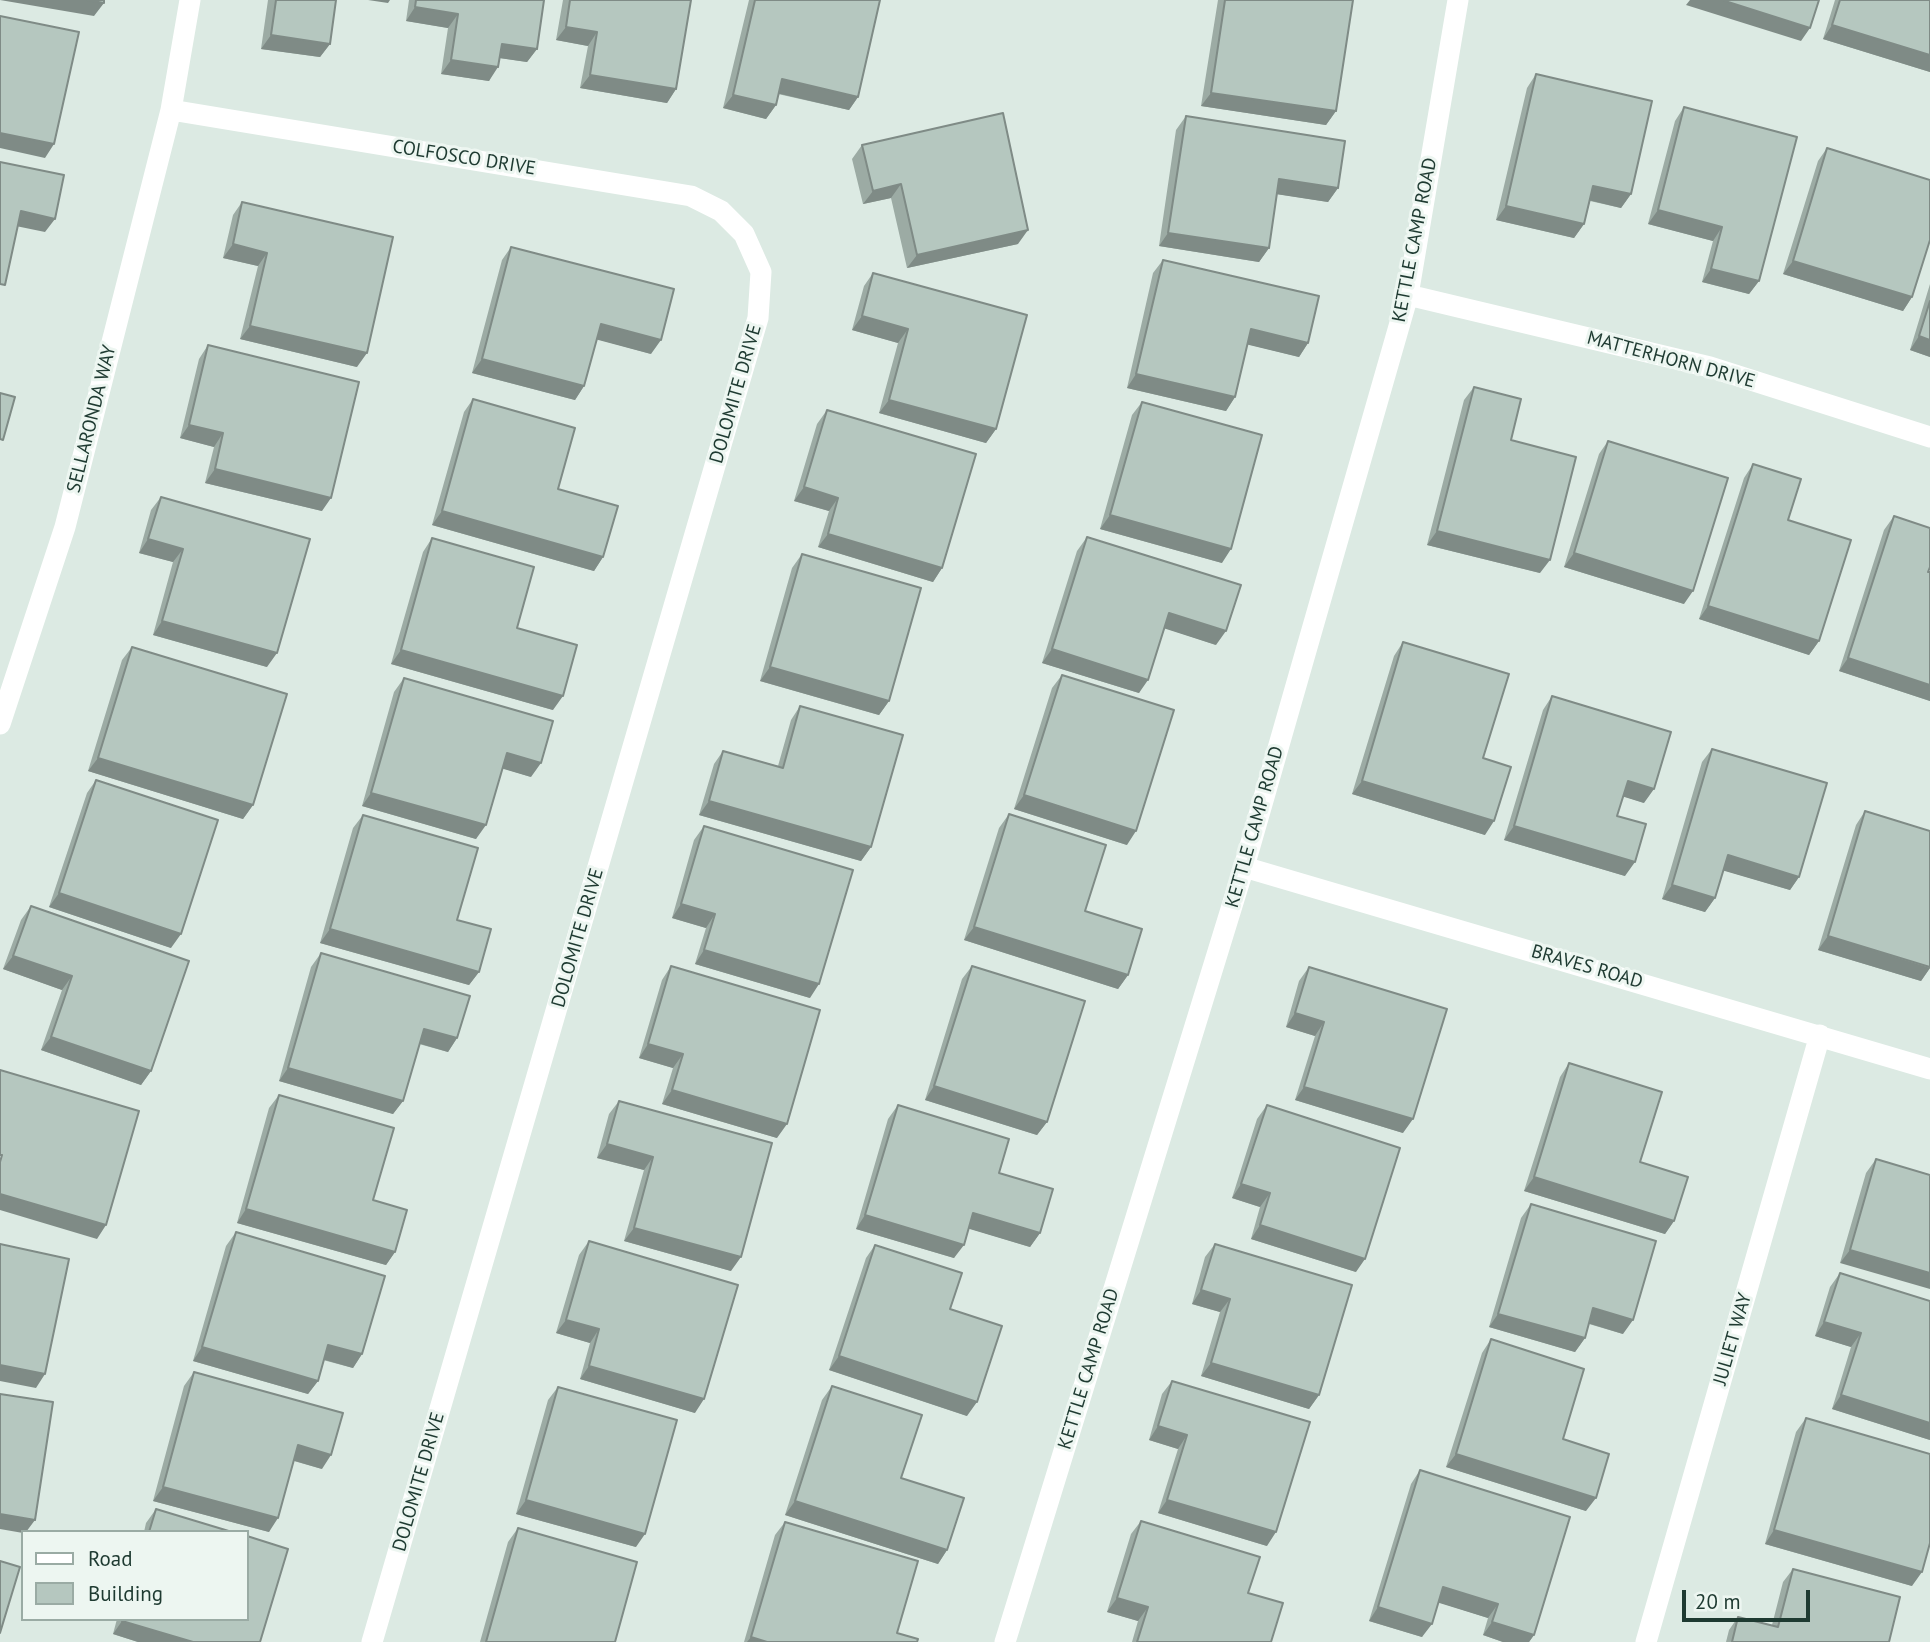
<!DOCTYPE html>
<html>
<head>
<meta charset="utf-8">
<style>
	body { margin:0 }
	#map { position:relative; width:1930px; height:1642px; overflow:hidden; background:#dceae3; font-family:"PT Sans",sans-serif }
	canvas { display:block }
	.legend { position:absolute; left:21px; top:1530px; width:228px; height:91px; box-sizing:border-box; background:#edf6f1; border:2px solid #9aaba4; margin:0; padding:9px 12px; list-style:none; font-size:21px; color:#1e3a31 }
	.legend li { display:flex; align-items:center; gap:14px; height:35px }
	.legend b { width:35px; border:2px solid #9aaba4 }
	.scale { position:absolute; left:1682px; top:1590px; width:128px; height:32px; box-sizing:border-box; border:4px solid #1e3a31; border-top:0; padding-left:9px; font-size:21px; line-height:24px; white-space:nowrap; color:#1e3a31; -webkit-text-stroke:5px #edf6f1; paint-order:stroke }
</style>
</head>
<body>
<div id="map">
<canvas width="1930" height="1642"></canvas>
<ul class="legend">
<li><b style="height:9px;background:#fff"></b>Road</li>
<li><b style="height:19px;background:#b5c7bf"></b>Building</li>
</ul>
<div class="scale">20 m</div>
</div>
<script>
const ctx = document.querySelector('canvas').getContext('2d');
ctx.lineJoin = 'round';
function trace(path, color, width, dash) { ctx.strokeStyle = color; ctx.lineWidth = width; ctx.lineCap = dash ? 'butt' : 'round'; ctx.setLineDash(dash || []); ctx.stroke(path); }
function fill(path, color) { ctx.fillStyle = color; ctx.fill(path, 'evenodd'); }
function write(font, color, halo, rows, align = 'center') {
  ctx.font = font + ' "PT Sans",sans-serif'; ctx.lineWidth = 6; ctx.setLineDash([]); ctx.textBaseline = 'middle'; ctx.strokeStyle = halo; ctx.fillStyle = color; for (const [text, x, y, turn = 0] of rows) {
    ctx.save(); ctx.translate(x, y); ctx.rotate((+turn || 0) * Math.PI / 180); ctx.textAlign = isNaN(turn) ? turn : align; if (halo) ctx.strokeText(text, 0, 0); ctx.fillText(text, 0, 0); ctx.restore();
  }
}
const minor = new Path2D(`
	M171 110 691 196 721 211 744 234 761 272 758 318 372 1642
	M1408 295 1710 367 1930 437
	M0 724 65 527 171 110 190 0
	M1244 867 1930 1069
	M1005 1642 1244 867 1408 295 1458 0
	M1646 1642 1820 1035`);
const wall = new Path2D(`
	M268 0H336L330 44 320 57 261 49Z
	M409 0H544L537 49 527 62 500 58 489 81 441 74 448 28 406 21Z
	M563 0H691L676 89 667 103 580 88 588 46 556 40Z
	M749 0H880L858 97 849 110 778 94 776 105 766 119 723 108Z
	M1218 0H1353L1336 111 1326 125 1201 106Z
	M1835 0H1930V72L1823 39Z
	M1536 74 1631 194 1621 208 1590 201 1584 224 1574 238 1496 220 1527 88Z
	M1684 107 1759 281 1749 294 1702 282 1713 241 1648 224 1675 121Z
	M1186 116 1338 188 1328 202 1277 194 1269 248 1259 262 1159 246 1176 130Z
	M862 145 1018 244 907 268 891 198 863 204 852 159Z
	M1827 148 1912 297 1903 311 1783 274 1818 161Z
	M242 202 357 367 240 339 258 266 223 258 233 215Z
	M511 247 651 354 597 339 584 386 575 400 472 373 502 260Z
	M1163 260 1308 343 1299 357 1247 344 1235 397 1226 411 1127 388 1153 273Z
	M873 273 996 429 986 443 879 413 898 343 852 330 864 286Z
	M1930 284V357L1910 350Z
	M208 345 322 511 205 483 214 447 180 438 199 359Z
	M1474 387 1511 440 1540 573 1427 545 1464 400Z
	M473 399 558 489 603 557 594 571 432 525 464 412Z
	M1142 402 1222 563 1100 529 1132 415Z
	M827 410 942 568 933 582 818 547 829 511 794 501 817 424Z
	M1608 441 1684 604 1564 567 1599 454Z
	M1753 464 1788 520 1819 641 1809 655 1699 619 1744 478Z
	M161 497 267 667 153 635 173 562 139 553 151 510Z
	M1894 516 1928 572H1930V701L1839 671 1884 530Z
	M1087 537 1216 645 1165 628 1139 693 1042 663 1077 551Z
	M432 538 517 628 553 710 391 664 423 552Z
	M802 554 889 701 879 715 760 681 792 568Z
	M1403 642 1483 758 1485 835 1352 794 1394 656Z
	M132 647 253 805 243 819 88 771 122 660Z
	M1062 675 1127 845 1014 809 1052 688Z
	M404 678 531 777 502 768 476 839 362 806 394 692Z
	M1552 696 1644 803 1623 796 1617 816 1625 876 1504 840 1543 710Z
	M800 706 871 847 861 861 699 815 714 764 723 751 778 766 791 720Z
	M1712 749 1799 877 1790 890 1723 870 1715 898 1705 912 1662 899 1702 762Z
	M96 780 171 948 49 907 87 793Z
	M1865 811 1930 968 1921 981 1818 950 1856 825Z
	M1009 814 1085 911 1128 975 1118 989 964 940 999 828Z
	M363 815 457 920 479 972 469 985 320 943 353 828Z
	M704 826 810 998 695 964 706 928 672 918 694 840Z
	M31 906 151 1071 141 1085 41 1050 62 990 3 969 21 920Z
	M321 953 457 1038 448 1052 419 1044 403 1101 393 1114 279 1081 311 967Z
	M671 966 777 1138 662 1104 673 1068 639 1058 662 980Z
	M972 966 1047 1122 1037 1135 925 1100 962 979Z
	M1309 967 1403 1133 1295 1100 1315 1036 1286 1027 1299 981Z
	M1569 1063 1640 1162 1674 1221 1665 1234 1524 1191 1560 1077Z
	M279 1095 373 1200 395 1252 386 1265 237 1223 269 1108Z
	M619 1101 731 1271 624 1241 644 1170 597 1158 609 1114Z
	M898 1105 999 1173 1040 1233 1030 1247 968 1228 954 1258 856 1229 888 1119Z
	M1267 1105 1356 1272 1251 1239 1260 1207 1232 1198 1257 1119Z
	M1876 1159 1930 1175 1840 1263 1866 1173Z
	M1531 1204 1623 1334 1589 1324 1585 1338 1575 1352 1489 1327 1521 1218Z
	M236 1232 362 1354 353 1368 323 1360 318 1381 308 1394 193 1361 226 1246Z
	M589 1241 695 1413 580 1379 590 1343 556 1333 579 1255Z
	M1215 1244 1319 1395 1309 1409 1201 1376 1220 1312 1192 1304 1205 1257Z
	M875 1245 950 1309 967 1416 829 1370 866 1258Z
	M1840 1273 1930 1301V1440L1832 1409 1851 1347 1815 1336 1830 1287Z
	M1491 1339 1563 1439 1586 1511 1446 1467 1482 1353Z
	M194 1372 322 1469 294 1461 269 1532 153 1501 184 1386Z
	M1172 1381 1267 1546 1158 1513 1178 1449 1149 1440 1162 1394Z
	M832 1386 901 1478 947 1550 938 1564 785 1515 822 1400Z
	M558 1387 636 1547 516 1514 548 1400Z
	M1806 1418 1912 1586 1765 1544 1796 1432Z
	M1420 1470 1534 1635 1529 1642H1503L1483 1635 1488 1618 1438 1602 1422 1637 1369 1621 1411 1484Z
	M156 1509 232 1532H144L146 1523Z
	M1141 1521 1248 1593 1271 1642H1132L1138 1621 1107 1612 1131 1534Z
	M785 1522 897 1633 917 1642H744L775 1535Z
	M518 1528 615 1642H480L508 1542Z
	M1793 1569 1889 1642H1726L1729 1630 1738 1617 1772 1625 1783 1582Z
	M117 1619H247L260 1642H138L113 1634Z`);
const shadedWall = new Path2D(`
	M0 0H87L104 3 94 16Z
	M368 0H390L388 3Z
	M1690 0H1722L1810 28 1801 41 1686 5Z
	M415 7 458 14 448 28 406 21Z
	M1832 25 1930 55V72L1823 39Z
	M566 27 597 32 588 46 556 40Z
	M271 35 330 44 320 57 261 49Z
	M502 44 537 49 527 62 492 57Z
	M451 60 498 67 489 81 441 74Z
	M590 75 676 89 667 103 580 88Z
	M782 79 858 97 849 110 772 92Z
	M1211 93 1336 111 1326 125 1201 106Z
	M733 95 776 105 766 119 723 108Z
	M0 133 54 144 45 158 0 148Z
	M1279 179 1338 188 1328 202 1269 193Z
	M901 184 891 198 863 204 873 191Z
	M1593 186 1631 194 1621 208 1584 199Z
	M1506 206 1584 224 1574 238 1496 220Z
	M1658 210 1722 227 1713 241 1648 224Z
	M21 211 55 219 45 232 11 225Z
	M1028 230 1018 244 907 268 917 255Z
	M1168 233 1269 248 1259 262 1159 246Z
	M233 244 267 253 258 266 223 258Z
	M1793 261 1912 297 1903 311 1783 274Z
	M1711 269 1759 281 1749 294 1702 282Z
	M862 316 908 329 898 343 852 330Z
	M601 324 661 340 651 354 591 338Z
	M250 326 367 353 357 367 240 339Z
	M1251 329 1308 343 1299 357 1241 343Z
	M1919 336 1930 340V357L1910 350Z
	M482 359 584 386 575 400 472 373Z
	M1136 374 1235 397 1226 411 1127 388Z
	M889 400 996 429 986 443 879 413Z
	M189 425 223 433 214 447 180 438Z
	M215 469 331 498 322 511 205 483Z
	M804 487 838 498 829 511 794 501Z
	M442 511 603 557 594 571 432 525Z
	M1110 515 1231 549 1222 563 1100 529Z
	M1437 531 1550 560 1540 573 1427 545Z
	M828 534 942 568 933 582 818 547Z
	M148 539 183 549 173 562 139 553Z
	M1574 553 1693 591 1684 604 1564 567Z
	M1708 606 1819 641 1809 655 1699 619Z
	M1169 613 1226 631 1216 645 1160 627Z
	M162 621 277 653 267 667 153 635Z
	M1052 649 1148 680 1139 693 1042 663Z
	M401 650 563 696 553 710 391 664Z
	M1848 658 1930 685V701L1839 671Z
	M770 667 889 701 879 715 760 681Z
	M507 753 541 763 531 777 497 767Z
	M98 758 253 805 243 819 88 771Z
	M1362 781 1494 821 1485 835 1352 794Z
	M1628 781 1654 789 1644 803 1618 795Z
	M371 793 486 825 476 839 362 806Z
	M1024 795 1136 831 1127 845 1014 809Z
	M709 801 871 847 861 861 699 815Z
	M1514 826 1635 862 1625 876 1504 840Z
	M1728 855 1799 877 1790 890 1718 869Z
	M1672 885 1715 898 1705 912 1662 899Z
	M59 893 181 934 171 948 49 907Z
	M681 904 715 914 706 928 672 918Z
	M974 927 1128 975 1118 989 964 940Z
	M330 929 479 972 469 985 320 943Z
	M1828 936 1930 968 1921 981 1818 950Z
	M704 950 819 984 810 998 695 964Z
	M13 956 72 976 62 990 3 969Z
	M1295 1013 1324 1022 1315 1036 1286 1027Z
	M424 1029 457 1038 448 1052 414 1042Z
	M51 1037 151 1071 141 1085 41 1050Z
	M648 1044 683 1054 673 1068 639 1058Z
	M288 1068 403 1101 393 1114 279 1081Z
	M934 1086 1047 1122 1037 1135 925 1100Z
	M1304 1087 1413 1119 1403 1133 1295 1100Z
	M672 1090 787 1124 777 1138 662 1104Z
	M607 1144 653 1157 644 1170 597 1158Z
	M1534 1177 1674 1221 1665 1234 1524 1191Z
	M1241 1184 1270 1193 1260 1207 1232 1198Z
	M0 1194 106 1225 97 1239 0 1210Z
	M246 1209 395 1252 386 1265 237 1223Z
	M973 1213 1040 1233 1030 1247 963 1227Z
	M865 1215 964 1245 954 1258 856 1229Z
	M1260 1225 1365 1259 1356 1272 1251 1239Z
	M634 1228 741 1257 731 1271 624 1241Z
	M1850 1250 1930 1273V1289L1840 1263Z
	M1201 1290 1230 1299 1220 1312 1192 1304Z
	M1593 1308 1633 1320 1623 1334 1584 1322Z
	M1498 1314 1585 1338 1575 1352 1489 1327Z
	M566 1320 599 1329 590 1343 556 1333Z
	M1824 1322 1861 1333 1851 1347 1815 1336Z
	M328 1345 362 1354 353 1368 318 1358Z
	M202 1347 318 1381 308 1394 193 1361Z
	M839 1356 977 1402 967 1416 829 1370Z
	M1211 1363 1319 1395 1309 1409 1201 1376Z
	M0 1365 45 1374 36 1388 0 1381Z
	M589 1366 704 1399 695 1413 580 1379Z
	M1841 1395 1930 1423V1440L1832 1409Z
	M1158 1426 1187 1435 1178 1449 1149 1440Z
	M298 1445 331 1455 322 1469 288 1459Z
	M1456 1454 1596 1498 1586 1511 1446 1467Z
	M163 1487 278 1518 269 1532 153 1501Z
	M526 1500 645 1534 636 1547 516 1514Z
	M1167 1500 1276 1532 1267 1546 1158 1513Z
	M795 1501 947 1550 938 1564 785 1515Z
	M0 1514 35 1520 26 1532H23V1533L0 1529Z
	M1774 1530 1922 1572 1912 1586 1765 1544Z
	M1443 1587 1498 1604 1488 1618 1433 1601Z
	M1117 1598 1148 1607 1138 1621 1107 1612Z
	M1378 1607 1432 1624 1422 1637 1369 1621Z
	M122 1621 193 1642H138L113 1634Z
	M1492 1622 1534 1635 1529 1642H1503L1483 1635Z
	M751 1637 767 1642H747Z`);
const building = new Path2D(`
	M87 0H104V3Z
	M276 0H336L330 44 271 35Z
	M416 0H544L537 49 502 44 498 67 451 60 458 14 415 7Z
	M570 0H691L676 89 590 75 597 32 566 27Z
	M755 0H880L858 97 782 79 776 105 733 95Z
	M1225 0H1353L1336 111 1211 93Z
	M1722 0H1819L1810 28Z
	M1840 0H1930V55L1832 25Z
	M0 16 79 32 54 144 0 133Z
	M1536 74 1652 101 1631 194 1593 186 1584 224 1506 206Z
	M1684 107 1797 137 1759 281 1711 269 1722 227 1658 210Z
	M1003 113 1028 230 917 255 901 184 873 191 862 145Z
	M1186 116 1345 141 1338 188 1279 179 1269 248 1168 233Z
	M1827 148 1930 180V240L1912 297 1793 261Z
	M0 162 64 175 55 219 21 211 5 285 0 284Z
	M242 202 393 237 367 353 250 326 267 253 233 244Z
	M511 247 674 289 661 340 601 324 584 386 482 359Z
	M1163 260 1319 296 1308 343 1251 329 1235 397 1136 374Z
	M873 273 1027 315 996 429 889 400 908 329 862 316Z
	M1930 301V340L1919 336Z
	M208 345 359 382 331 498 215 469 223 433 189 425Z
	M1474 387 1521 399 1511 440 1576 457 1550 560 1437 531Z
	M0 393 15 397 3 440 0 439Z
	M473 399 575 428 558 489 618 506 603 557 442 511Z
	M1142 402 1262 435 1231 549 1110 515Z
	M827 410 976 454 942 568 828 534 838 498 804 487Z
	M1608 441 1728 478 1693 591 1574 553Z
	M1753 464 1801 479 1788 520 1851 540 1819 641 1708 606Z
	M161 497 310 539 277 653 162 621 183 549 148 539Z
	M1894 516 1930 528V567L1928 572H1930V685L1848 658Z
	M1087 537 1241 585 1226 631 1169 613 1148 680 1052 649Z
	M432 538 534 567 517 628 577 645 563 696 401 650Z
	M802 554 921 588 889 701 770 667Z
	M1403 642 1509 674 1483 758 1511 767 1494 821 1362 781Z
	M132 647 287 694 253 805 98 758Z
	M1062 675 1174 710 1136 831 1024 795Z
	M404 678 553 721 541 763 507 753 486 825 371 793Z
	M1552 696 1671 732 1654 789 1628 781 1617 816 1646 824 1635 862 1514 826Z
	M800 706 903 735 871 847 709 801 723 751 783 768Z
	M1712 749 1827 783 1799 877 1728 855 1715 898 1672 885Z
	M96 780 218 820 181 934 59 893Z
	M1865 811 1930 831V967L1828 936Z
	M1009 814 1106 845 1085 911 1142 929 1128 975 974 927Z
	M363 815 478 848 457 920 491 929 479 972 330 929Z
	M704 826 853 870 819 984 704 950 715 914 681 904Z
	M31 906 189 961 151 1071 51 1037 72 976 13 956Z
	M321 953 470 996 457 1038 424 1029 403 1101 288 1068Z
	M671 966 820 1010 787 1124 672 1090 683 1054 648 1044Z
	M972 966 1085 1001 1047 1122 934 1086Z
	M1309 967 1447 1009 1413 1119 1304 1087 1324 1022 1295 1013Z
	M1569 1063 1662 1092 1640 1162 1688 1177 1674 1221 1534 1177Z
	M0 1070 139 1111 106 1225 0 1194V1162L2 1155H0Z
	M279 1095 394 1128 373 1200 407 1210 395 1252 246 1209Z
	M619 1101 772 1143 741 1257 634 1228 653 1157 607 1144Z
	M898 1105 1009 1139 999 1173 1053 1189 1040 1233 973 1213 964 1245 865 1215Z
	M1267 1105 1400 1148 1365 1259 1260 1225 1270 1193 1241 1184Z
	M1876 1159 1930 1175V1273L1850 1250Z
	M1531 1204 1656 1241 1633 1320 1593 1308 1585 1338 1498 1314Z
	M236 1232 385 1276 362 1354 328 1345 318 1381 202 1347Z
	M589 1241 738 1285 704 1399 589 1366 599 1329 566 1320Z
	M0 1244 69 1259 45 1374 0 1365Z
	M1215 1244 1352 1285 1319 1395 1211 1363 1230 1299 1201 1290Z
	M875 1245 962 1273 950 1309 1002 1326 977 1402 839 1356Z
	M1840 1273 1930 1301V1423L1841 1395 1861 1333 1824 1322Z
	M1491 1339 1584 1369 1563 1439 1609 1454 1596 1498 1456 1454Z
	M194 1372 343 1413 331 1455 298 1445 278 1518 163 1487Z
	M1172 1381 1310 1422 1276 1532 1167 1500 1187 1435 1158 1426Z
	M832 1386 922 1415 901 1478 964 1498 947 1550 795 1501Z
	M558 1387 677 1420 645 1534 526 1500Z
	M0 1394 53 1402 35 1520 0 1514Z
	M1806 1418 1930 1454V1543L1922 1572 1774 1530Z
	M1420 1470 1570 1517 1534 1635 1492 1622 1498 1604 1443 1587 1432 1624 1378 1607Z
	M156 1509 232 1532H149Z
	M1141 1521 1260 1557 1248 1593 1283 1603 1271 1642H1137L1148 1607 1117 1598Z
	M785 1522 918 1561 897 1633 918 1639 917 1642H767L751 1637Z
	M518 1528 637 1562 615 1642H486Z
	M247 1536 288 1549 260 1642H193L122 1621 123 1619H247Z
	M0 1561 20 1567 0 1633Z
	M1793 1569 1900 1597 1889 1642H1732L1738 1617 1778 1627Z`);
const streetNames = [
	["COLFOSCO DRIVE",464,158,9],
	["KETTLE CAMP ROAD",1415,240,-79],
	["MATTERHORN DRIVE",1671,360,15],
	["DOLOMITE DRIVE",736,394,-74],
	["SELLARONDA WAY",92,419,-76],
	["KETTLE CAMP ROAD",1255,827,-74],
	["DOLOMITE DRIVE",578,938,-74],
	["BRAVES ROAD",1587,967,16],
	["JULIET WAY",1733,1339,-74],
	["KETTLE CAMP ROAD",1089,1369,-73],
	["DOLOMITE DRIVE",419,1482,-74]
];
trace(minor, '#fff', 21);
fill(wall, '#9caba4');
fill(shadedWall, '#7f8b86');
fill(building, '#b5c7bf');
trace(building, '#7f8b86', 2);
write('19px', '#1e3a31', '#edf6f1', streetNames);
</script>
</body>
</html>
